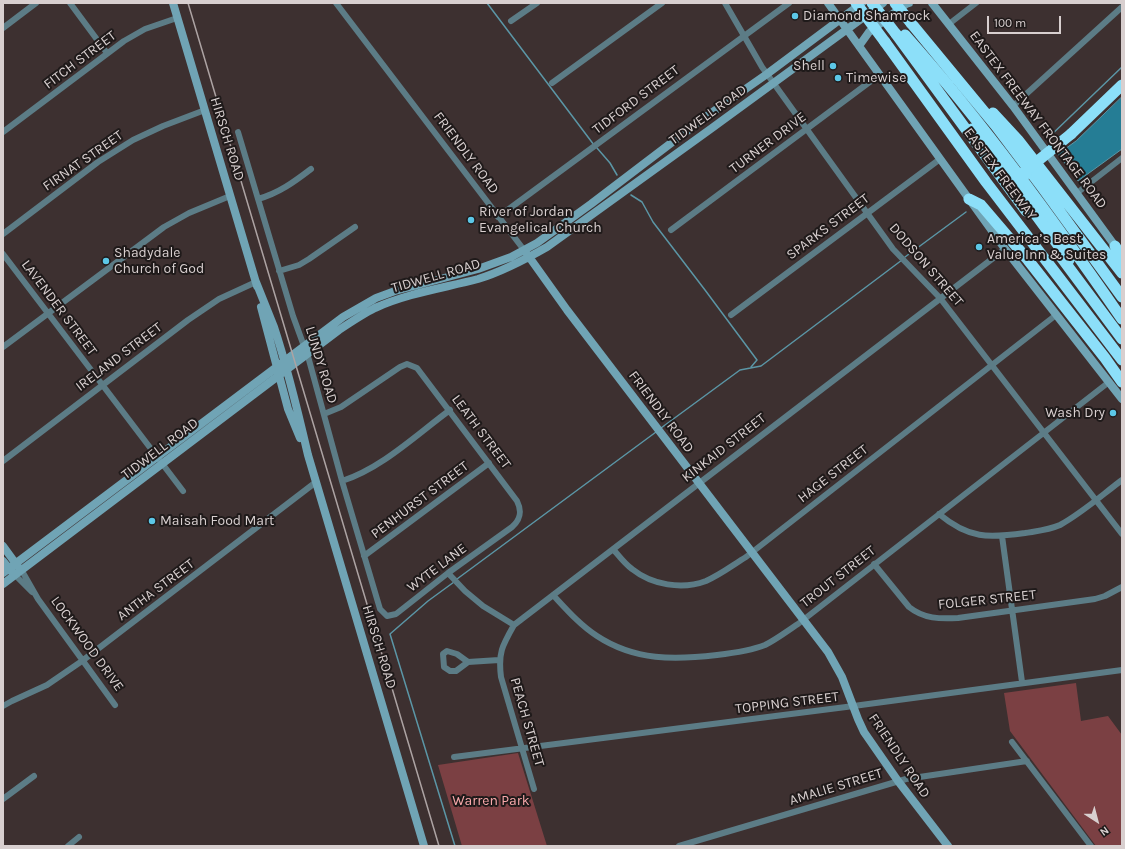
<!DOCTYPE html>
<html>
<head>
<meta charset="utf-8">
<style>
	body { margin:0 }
	#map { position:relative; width:1125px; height:849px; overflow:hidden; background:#3d3030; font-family:Karla,sans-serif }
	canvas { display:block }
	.frame { position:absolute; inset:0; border:4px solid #d8cfcf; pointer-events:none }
	.north { position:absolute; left:1077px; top:801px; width:40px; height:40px; -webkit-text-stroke:3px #1f1a1a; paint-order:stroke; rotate:144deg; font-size:11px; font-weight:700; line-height:16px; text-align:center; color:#d8cfcf }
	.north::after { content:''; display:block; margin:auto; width:14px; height:18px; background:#d8cfcf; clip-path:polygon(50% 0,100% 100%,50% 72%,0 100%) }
	.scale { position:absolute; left:987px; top:16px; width:74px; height:18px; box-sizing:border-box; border:2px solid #d8cfcf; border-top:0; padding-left:5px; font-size:12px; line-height:14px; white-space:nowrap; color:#d8cfcf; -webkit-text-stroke:3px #1f1a1a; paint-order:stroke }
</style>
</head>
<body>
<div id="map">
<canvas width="1125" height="849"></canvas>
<div class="frame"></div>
<div class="north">N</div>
<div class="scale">100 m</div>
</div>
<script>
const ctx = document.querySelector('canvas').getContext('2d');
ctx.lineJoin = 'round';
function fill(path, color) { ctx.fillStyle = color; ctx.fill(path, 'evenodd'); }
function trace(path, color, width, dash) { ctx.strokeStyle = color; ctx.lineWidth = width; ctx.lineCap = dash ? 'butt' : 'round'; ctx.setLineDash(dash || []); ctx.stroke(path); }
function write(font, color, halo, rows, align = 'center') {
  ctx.font = font + ' Karla,sans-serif'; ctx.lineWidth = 4; ctx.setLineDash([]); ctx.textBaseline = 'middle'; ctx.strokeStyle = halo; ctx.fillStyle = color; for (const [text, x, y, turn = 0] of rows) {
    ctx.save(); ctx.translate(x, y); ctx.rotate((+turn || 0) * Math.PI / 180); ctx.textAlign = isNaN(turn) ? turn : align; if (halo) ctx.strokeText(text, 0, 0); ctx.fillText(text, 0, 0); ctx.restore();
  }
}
const green = new Path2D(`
	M1076 683 1081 721 1108 716 1122 735V846H1096L1010 731 1004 693Z
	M518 753 547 846H462L438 765Z`);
const water = new Path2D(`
	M1122 97V149L1078 181 1058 154 1076 141Z`);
const stream = new Path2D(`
	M487 3 594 145
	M1047 139 1122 67
	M597 148 610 163 617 175
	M631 195 642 202 653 222 705 290 757 360 751 367
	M905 257 966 212
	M661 428 740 370 761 366 902 260
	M457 579 656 432
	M454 582 428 601 390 634 455 846`);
const street = new Path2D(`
	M70 3 107 53
	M336 3 524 250
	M725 3 762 67 893 249 940 298 1122 534
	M511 21 537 3
	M949 24 976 3
	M3 28 36 3
	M552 83 662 3
	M1013 106 1122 7
	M3 132 124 41 145 29 177 18
	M238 132 293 316 309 360 342 481 380 609 387 616 396 614 448 573 512 527C521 519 522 511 517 501L417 368 407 364 400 367 341 407 324 414
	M1077 193 1122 158
	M258 199C279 193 294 182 311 169
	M498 217 789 3
	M671 230 879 75
	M3 234 98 162 133 140 163 126 205 110
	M3 254 183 491
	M279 271 299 265 309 259 355 227
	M731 315 940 159
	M3 347 164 227 189 213 230 196
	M3 461 188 320 219 299 256 282
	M342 481C382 468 416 435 450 410
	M939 514C969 539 988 538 1025 533 1037 531 1049 530 1060 525 1082 513 1102 495 1122 480
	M1002 536 1022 682
	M613 549C619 556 625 564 632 569 652 585 682 590 706 581 720 575 733 565 746 557L1056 315
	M364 556 489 463
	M874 564 909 607C924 619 940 619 958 618L1095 599 1105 596 1122 587
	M22 571 38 599 115 705
	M448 573 465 591 483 606 514 625
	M15 575 32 592
	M553 595C567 610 580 625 597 636 635 661 675 660 717 655 734 653 750 651 765 645 777 639 787 631 798 624L1109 382
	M468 662 457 654 447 651 443 654 444 667 450 671H456L468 662 499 660
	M3 706 12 701 47 685 82 661 316 482
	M1012 742 1091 846
	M454 757 846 707 1122 670
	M534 789 501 677C498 653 502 646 514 625L1005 249
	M3 799 34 776
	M68 846 79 837
	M679 846 906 779 1027 761`);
const secondary = new Path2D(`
	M173 3 257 286
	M828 3 1005 249 1122 399
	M932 3 1013 106 1118 250
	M859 46 869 32 906 4 909 3
	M527 254 567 310 828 652 842 677 858 719 864 732 898 781 948 846
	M256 282C262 297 268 312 274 327 288 369 298 412 308 455L424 846
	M261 307 288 409 300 438
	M3 546 19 568
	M3 561 12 572
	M3 573 343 317 376 298 395 291 478 269 511 257 537 243 591 204 704 118 767 74 862 3
	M3 584 339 330C351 322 363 314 375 308 408 293 444 288 478 279 501 272 526 259 547 247L712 128 883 3`);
const highway = new Path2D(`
	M911 23 996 126 1042 187 1122 297
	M896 34 1026 211
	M905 35C984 124 1054 221 1122 319
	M885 42 986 182 1122 360
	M993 113 1018 140 1122 273
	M1071 134 1122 85
	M969 199 981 205 1028 260 1105 358 1122 382
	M1115 246 1122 258
	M1058 253 1122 339`);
const rail = new Path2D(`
	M188 3 439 846`);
const highwayBridge = new Path2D(`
	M856 3 885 42
	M872 3 896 34
	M895 3 911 23
	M972 129 1006 174 1017 177 1026 174
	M1069 260 1022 196 1018 187 1019 182 1024 172 1071 134`);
const markers = [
	[795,16,4,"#5cc7e7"],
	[833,66,4,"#5cc7e7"],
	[838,78,4,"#5cc7e7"],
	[471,220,4,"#5cc7e7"],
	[979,247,4,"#5cc7e7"],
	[106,261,4,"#5cc7e7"],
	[1113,413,4,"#5cc7e7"],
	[152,521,4,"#5cc7e7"]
];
const poiNames = [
	["Diamond Shamrock",803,16],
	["Shell",825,66,"right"],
	["Timewise",846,78],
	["River of Jordan",479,212],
	["Evangelical Church",479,228],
	["America’s Best",987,239],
	["Value Inn & Suites",987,255],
	["Shadydale",114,253],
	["Church of God",114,269],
	["Wash Dry",1105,413,"right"],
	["Maisah Food Mart",160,521]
];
const streetNames = [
	["FITCH STREET",80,60,-37],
	["TIDFORD STREET",636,100,-37],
	["TIDWELL ROAD",708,115,-36],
	["EASTEX FREEWAY FRONTAGE ROAD",1038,120,53],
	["HIRSCH ROAD",227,139,73],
	["TURNER DRIVE",768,143,-37],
	["FRIENDLY ROAD",466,153,53],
	["FIRNAT STREET",83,161,-35],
	["EASTEX FREEWAY",1000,174,53],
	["SPARKS STREET",828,227,-37],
	["DODSON STREET",926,265,49],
	["TIDWELL ROAD",436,276,-16],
	["LAVENDER STREET",59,308,53],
	["IRELAND STREET",119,357,-37],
	["LUNDY ROAD",321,365,73],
	["FRIENDLY ROAD",661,412,53],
	["LEATH STREET",481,432,53],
	["KINKAID STREET",724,448,-38],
	["TIDWELL ROAD",160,449,-37],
	["HAGE STREET",833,474,-38],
	["PENHURST STREET",420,500,-37],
	["WYTE LANE",437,568,-37],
	["TROUT STREET",838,577,-38],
	["ANTHA STREET",156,590,-37],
	["FOLGER STREET",987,600,-6],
	["LOCKWOOD DRIVE",87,644,54],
	["HIRSCH ROAD",379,647,73],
	["TOPPING STREET",787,703,-7],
	["PEACH STREET",527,722,74],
	["FRIENDLY ROAD",899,756,56],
	["AMALIE STREET",836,787,-17]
];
const parkNames = [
	["Warren Park",491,801]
];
fill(green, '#7b4043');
fill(water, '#257d95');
trace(water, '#5b96a6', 1);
trace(stream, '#5b96a6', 1.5);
trace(street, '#5c7c86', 6);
trace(secondary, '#70a4b5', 8);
trace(highway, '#8cdff9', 11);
trace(rail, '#ada3a3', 1.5);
trace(highwayBridge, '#8cdff9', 11);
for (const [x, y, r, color] of markers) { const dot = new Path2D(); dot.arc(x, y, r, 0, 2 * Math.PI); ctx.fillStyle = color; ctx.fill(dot); trace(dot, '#1f1a1a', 1.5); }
write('14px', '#d8cfcf', '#1f1a1a', poiNames, 'left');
write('14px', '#d8cfcf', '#1f1a1a', streetNames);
write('14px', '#faaaac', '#1f1a1a', parkNames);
</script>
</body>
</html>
